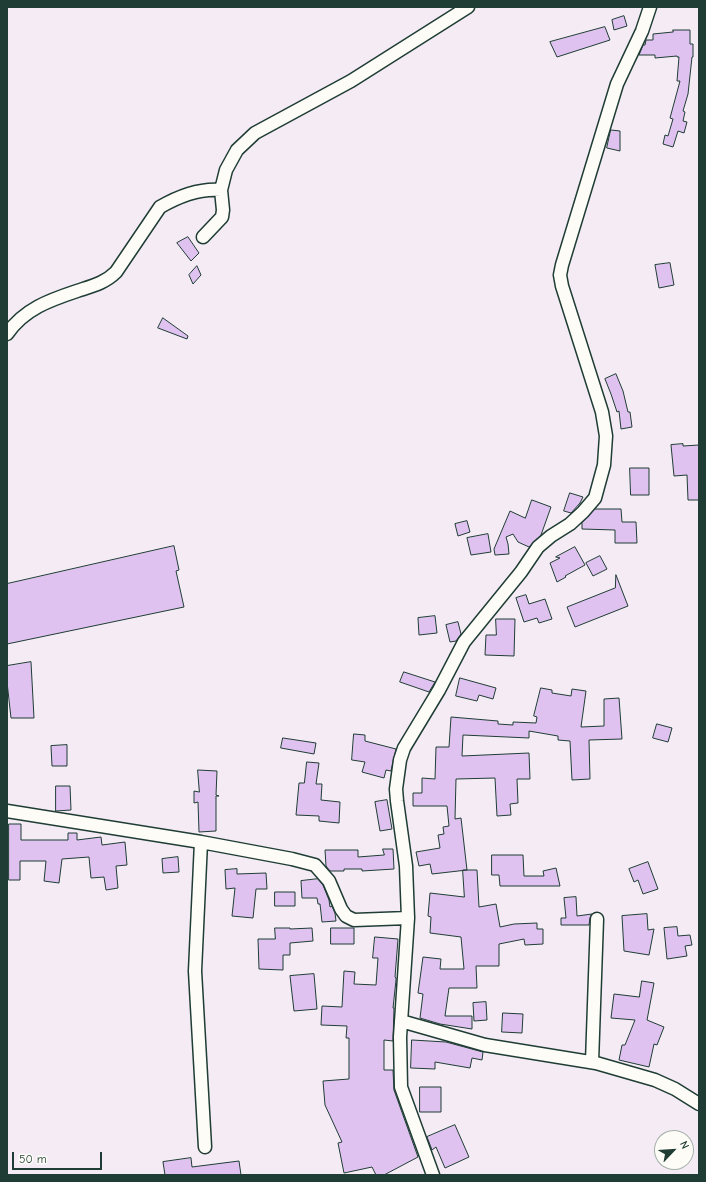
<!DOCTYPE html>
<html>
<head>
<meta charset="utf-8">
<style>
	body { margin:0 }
	#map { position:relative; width:706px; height:1182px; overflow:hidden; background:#f4ebf5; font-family:"Comic Neue",sans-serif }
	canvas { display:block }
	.frame { position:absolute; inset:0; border:8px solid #1f3d34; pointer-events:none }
	.north { position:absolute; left:654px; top:1130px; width:40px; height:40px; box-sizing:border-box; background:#fdfcf7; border:1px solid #a4b0a9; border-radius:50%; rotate:65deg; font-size:11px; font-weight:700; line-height:16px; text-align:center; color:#1f3d34 }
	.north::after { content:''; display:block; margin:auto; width:14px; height:18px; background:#1f3d34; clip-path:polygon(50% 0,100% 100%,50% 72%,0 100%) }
	.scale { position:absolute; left:12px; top:1152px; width:90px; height:18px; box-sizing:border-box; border:2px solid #1f3d34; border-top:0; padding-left:5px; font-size:12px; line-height:14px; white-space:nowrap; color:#1f3d34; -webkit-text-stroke:3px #fdfcf7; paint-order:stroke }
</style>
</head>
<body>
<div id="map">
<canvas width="706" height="1182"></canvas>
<div class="frame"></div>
<div class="north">N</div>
<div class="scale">50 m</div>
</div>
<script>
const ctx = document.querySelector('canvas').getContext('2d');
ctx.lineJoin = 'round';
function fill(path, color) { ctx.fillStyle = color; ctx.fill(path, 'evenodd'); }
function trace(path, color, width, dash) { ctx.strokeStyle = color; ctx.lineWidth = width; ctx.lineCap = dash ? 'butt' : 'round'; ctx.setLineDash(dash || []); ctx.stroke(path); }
const building = new Path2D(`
	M624 16 627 26 614 30 612 20Z
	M605 27 610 40 557 57 550 42Z
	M673 30H690V44H693V57H692L688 94 683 111 685 112 683 121 687 122 684 133 678 131 673 147 663 144 665 135 668 136 673 119 670 118 680 81H677L679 57H677V56L655 58V55H639L643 45H645L646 40H653V34L673 32Z
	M611 130 620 131V151L607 148Z
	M188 237 199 253 191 261 177 243Z
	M670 263 674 285 659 288 655 265Z
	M197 266 201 275 193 284 189 275Z
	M163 318 188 336 187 339 158 328Z
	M616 374 623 391 628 412H630L632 427 621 429 619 411 617 412 611 394 605 379Z
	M683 444V446L699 445V500H688L687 475 674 476 671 445Z
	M630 468H649V495H631Z
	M570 493 583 497 580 503 571 513 564 511Z
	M532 500 551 507 541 535 529 547 518 542 513 534 506 537 508 544 509 554 495 555 494 549 510 511 525 518Z
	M595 509H621L622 522H636L637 543H615V530L582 529V523Z
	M467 521 470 532 458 536 455 524Z
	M488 534 491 552 471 555 467 538Z
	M174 546 179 570 176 571 184 607 7 644V584Z
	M575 547 585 565 565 576 566 577 557 582 550 563 560 558 556 557Z
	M600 556 607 569 593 576 586 563Z
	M616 575 628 606 575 627 567 607 615 588Z
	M526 595 529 604 545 599 552 619 539 623 537 618 524 622 516 598Z
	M435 616 437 633 419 635 418 618Z
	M496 619H515L514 656 485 655 486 635H496Z
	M458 622 461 634 456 641 450 642 446 625Z
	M31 662 34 718H11L7 682V666Z
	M404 672 435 682 429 692 400 682Z
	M460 678 496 688 493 699 479 695 477 701 456 696Z
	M541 688 552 690V693L571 696 572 689 586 691 581 727 604 726V699L619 698 622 739 589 740 590 779 572 780 570 741 558 740V736L529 731V738L463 735 462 756 529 753 530 779H517L518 803 510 804 511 815 497 816 495 778 456 779 455 819 461 818 467 870 432 874 430 864 419 866 416 852 440 848 438 835 444 834 443 827 449 826 447 806H413V793H422V778L435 779 436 747H449L451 717 498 721V724L513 725V722L536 723 537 717 534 716Z
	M657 724 672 728 668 742 653 738Z
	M354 734 365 735V741L396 749 391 771 386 770 384 778 362 772 365 762 352 760Z
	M283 738 316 743 314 754 281 748Z
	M67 745V766H52L51 746Z
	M307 762 319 763 316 784H322L321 800 340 802 339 823 319 821V816L296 815 299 783H304Z
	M198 770 217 771 216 795 219 796H216V831L199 832 198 802 194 803V791L199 792Z
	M56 786H70L71 810 56 811Z
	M387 800 392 829 380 831 375 802Z
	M9 824H21V840H68V833H77V840L101 837 102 845 125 842 127 865 116 866 118 888 106 890 104 877 91 878 89 857 62 859 59 883 44 881 46 861H20V880H9Z
	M383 849H393L394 869 362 871V869H344V871H330L326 866 325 850H358V857L384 855Z
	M492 855H523L524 876H544L543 871 556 868 560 886H500L499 875H492Z
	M178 857 179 872 163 873 162 859Z
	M648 862 658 889 643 894 638 880 634 882 629 869Z
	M237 869V874L266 873 267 889H256L253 918 232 916 235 888 226 889 225 870Z
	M463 870H477L479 907 496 904 500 927 514 924 537 923V929H543V944L525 945 524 939 499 944V966H476L477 988H449L445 1016H472V1029L440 1024 420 1018 423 994 418 993 423 957 441 959 440 969H464L461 937 430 933 431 917 428 916 430 893 464 897Z
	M318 879 323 885 329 900 330 907 332 906 335 913 336 921 322 922 320 904H318L317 898H302L301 881Z
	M275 892H295V906H275Z
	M576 897 577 916 592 914 590 918 589 925H561V918H566L564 898Z
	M647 914 648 930 654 929 649 955 624 951 622 916Z
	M677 927 678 936 690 935 692 945 685 946 687 956 667 959 664 928Z
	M275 928H290V929L312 928 313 941 290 943V955H283V970L259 969 258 939H275Z
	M331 928H354V944H331Z
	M375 937 398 939 395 977 396 978V980L393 1008H394L393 1041 384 1040V1070H393L394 1090 418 1157 384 1175H376L372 1167 344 1173 338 1143 342 1142 325 1105 323 1081 349 1079V1038H346L347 1026 321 1025 322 1006 342 1007 344 971 355 972 354 984 376 985 378 958H373Z
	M314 974 317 1009 294 1011 290 976Z
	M642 981 654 983 647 1020 664 1027 657 1045 654 1044 649 1067 619 1060 622 1045H625L635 1020 611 1018 614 994 639 997Z
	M486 1002 487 1020 474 1021 473 1003Z
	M503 1013 523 1014 522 1033 502 1032Z
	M412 1040 446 1042 483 1052 482 1060 472 1058 470 1068 435 1062V1069L411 1068Z
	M420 1087H441V1112H420Z
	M455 1125 469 1157 445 1168 436 1147 432 1150 427 1137Z
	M191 1158 192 1167 239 1161 241 1175H165L163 1162Z`);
const minor = new Path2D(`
	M203 237 222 217 223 210 221 190 226 170 237 150 255 133 351 81 468 7
	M7 334C24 309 50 300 77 291 92 286 105 283 116 272L160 207C179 196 199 188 221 190
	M7 811 201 842 292 859 315 865 329 881 341 909 346 916 354 920 408 918 400 1037 401 1087 433 1175
	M201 842 195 971 205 1147
	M408 918 406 866 397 801 396 789 400 760 404 748 439 690 464 642 521 572 538 547 551 536 570 524 583 512 595 498 604 465 606 436 602 412 562 286 560 275 562 265 617 84 642 31 650 7
	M401 1021 485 1045 596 1063 655 1080 675 1089 699 1104
	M592 1062 597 919`);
fill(building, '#e0c2f0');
trace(building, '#1f3d34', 1);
trace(minor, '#1f3d34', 15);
trace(minor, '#fdfcf7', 12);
</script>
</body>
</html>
